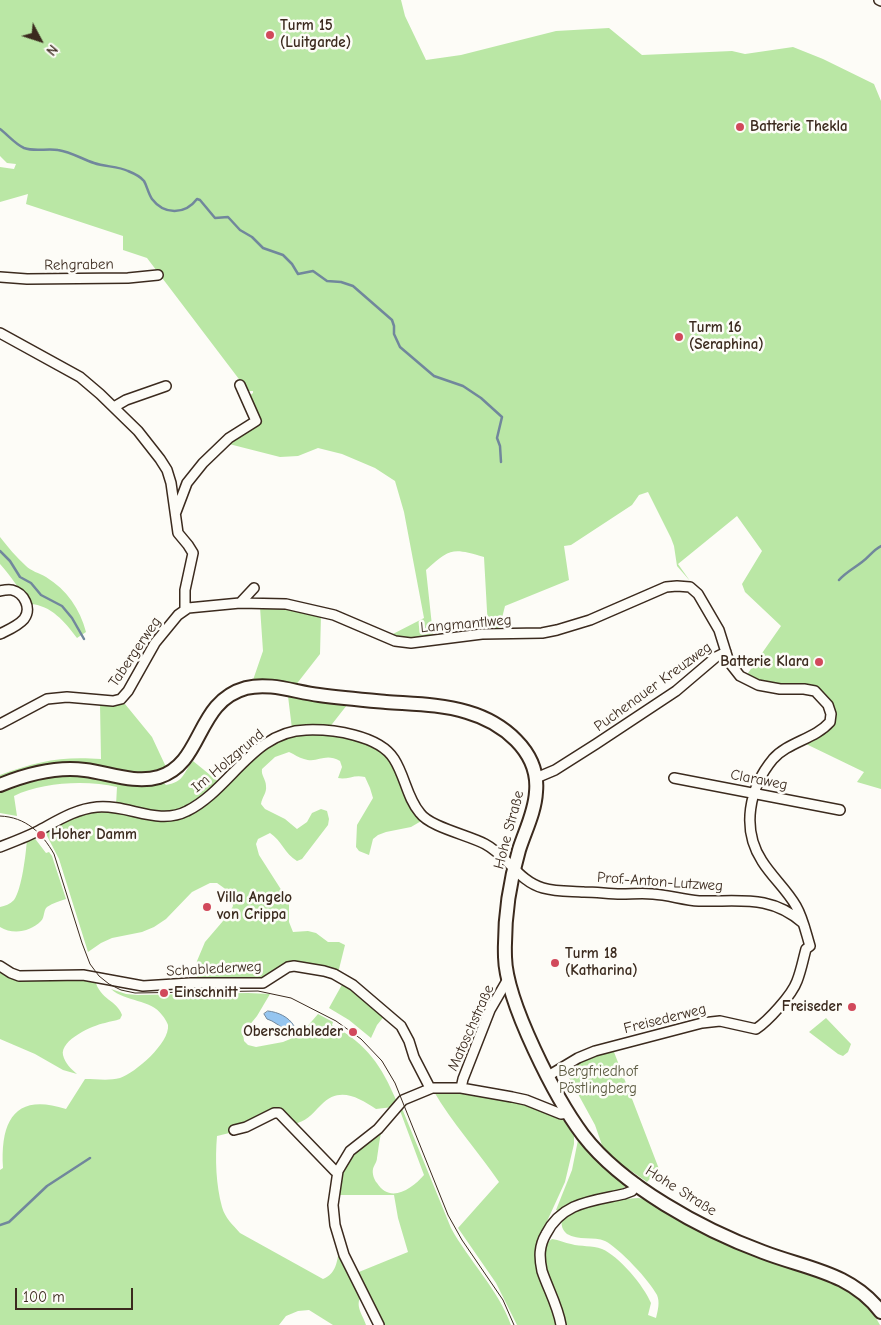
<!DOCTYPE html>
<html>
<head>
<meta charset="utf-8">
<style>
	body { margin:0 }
	#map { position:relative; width:881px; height:1325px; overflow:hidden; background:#fdfcf7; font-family:"Comic Neue",sans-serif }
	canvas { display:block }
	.north { position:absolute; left:15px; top:15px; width:50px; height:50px; -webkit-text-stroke:4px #fdfcf7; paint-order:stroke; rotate:130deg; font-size:14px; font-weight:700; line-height:20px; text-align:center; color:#3b2a1e }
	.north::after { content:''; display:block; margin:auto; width:18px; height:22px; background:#3b2a1e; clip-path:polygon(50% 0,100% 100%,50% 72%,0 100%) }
	.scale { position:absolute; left:15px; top:1288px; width:118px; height:22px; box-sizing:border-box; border:2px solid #3b2a1e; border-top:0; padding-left:6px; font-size:15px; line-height:18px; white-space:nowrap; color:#3b2a1e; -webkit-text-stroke:4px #fdfcf7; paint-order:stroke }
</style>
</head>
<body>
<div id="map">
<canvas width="881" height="1325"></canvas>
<div class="north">N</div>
<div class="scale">100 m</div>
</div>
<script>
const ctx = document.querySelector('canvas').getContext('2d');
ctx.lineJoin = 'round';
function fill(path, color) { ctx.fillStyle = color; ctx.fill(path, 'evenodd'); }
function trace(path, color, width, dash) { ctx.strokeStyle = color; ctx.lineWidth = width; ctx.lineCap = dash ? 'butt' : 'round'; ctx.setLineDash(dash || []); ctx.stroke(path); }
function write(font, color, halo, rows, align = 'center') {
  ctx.font = font + ' "Comic Neue",sans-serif'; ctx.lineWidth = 5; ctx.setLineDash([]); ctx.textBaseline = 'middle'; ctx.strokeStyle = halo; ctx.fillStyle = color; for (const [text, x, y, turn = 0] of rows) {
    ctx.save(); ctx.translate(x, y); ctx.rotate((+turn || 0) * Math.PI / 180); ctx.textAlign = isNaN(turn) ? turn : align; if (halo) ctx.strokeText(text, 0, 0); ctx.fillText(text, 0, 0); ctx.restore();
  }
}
const green = new Path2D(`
	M0 0H401L405 16 426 60 461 55 556 31 609 28 642 55 732 51 745 54 793 47 823 59 874 84 881 101V789L857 782 864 772 804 743 832 724 819 691 810 685 773 686 746 676 781 626 745 592 742 584 762 551 737 516 678 564 690 581 677 566 674 546 671 538 648 492 639 495 632 505 571 545 564 546 569 580 505 606 499 630 488 629 484 557C452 548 451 548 426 570L433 635 402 640 389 636 424 618 404 512 395 481 375 468 342 454 318 448 298 456 280 457 229 444 243 432 262 421 261 419 258 420 249 396 253 393V391H248L147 258 123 250V236L26 204 28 194 0 202V167L14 169 16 164 7 163 0 156Z
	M0 537C8 547 16 557 26 566 31 571 39 573 46 577 67 590 80 609 86 632L77 638C65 622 51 605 30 604 20 591 12 577 0 564Z
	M260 607 288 608 321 615 320 654 295 686 253 680 263 651Z
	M288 696 347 705 329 728 292 729Z
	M100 704H125L152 737 166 767 146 774 87 765 0 780V775C37 761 62 756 101 759Z
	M310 731 360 739 387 754 423 820 411 827 386 832 378 835 373 839 369 855 359 851 356 847 357 825 373 798 370 788 365 777C354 774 348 780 338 778L342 767 340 761C324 752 318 764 304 759 299 758 294 754 289 752L275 757 262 769C261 776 266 779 266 786 267 793 262 797 261 804L265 809 285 819 297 829 307 822 312 813 321 809 327 811 329 819 328 825 302 859 297 861C285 854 281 840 270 833L258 839 256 844 259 855 289 902V922L293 932 308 931 316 933 328 942H339L345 945 338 973 303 963 260 980H194L197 961 205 942 229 914 233 906 232 900 224 888 217 883H210L192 892 166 919 154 927 142 932 112 938 101 943 88 952 59 859 44 830 57 822 94 810 186 813 272 741Z
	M193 761 220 783 213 791 173 814 116 805 117 787C87 780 42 782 14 796L17 816 0 813V793C28 780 60 773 91 777 117 780 138 790 164 783L166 785C185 782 183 772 193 761Z
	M33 836 46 853 49 852 52 856 66 899C60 901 53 903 47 907 43 911 45 917 41 921 30 932 13 935 0 927V907C5 906 10 904 14 900 22 889 26 853 27 839Z
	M0 969 4 972 95 980C100 1000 117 1000 122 1015L120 1019C115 1021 111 1021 105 1023 93 1025 60 1040 63 1055 65 1063 71 1069 77 1074L63 1070 35 1054 0 1039Z
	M344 981 386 1014 377 1025 371 1038 349 1020 329 1008Z
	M111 989 126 994 137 995 248 993 270 994 257 1016 243 1033 244 1041 248 1045 256 1047 283 1042 300 1035 318 1014 333 1022 332 1025C368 1045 381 1065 397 1102L393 1107 376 1109C358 1097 339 1086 321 1105 311 1115 306 1122 293 1124L277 1107 278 1116 246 1129 217 1136C215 1159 216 1185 222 1207 225 1218 233 1225 240 1233L323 1279C336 1274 337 1262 339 1250L361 1295C355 1307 362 1313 366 1325H333L309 1310 298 1311 286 1316 279 1325H0V1170L3 1168C0 1118 17 1093 66 1109L85 1079C96 1079 109 1081 120 1078 135 1073 170 1043 168 1025 167 1022 164 1017 162 1015 151 999 125 1002 111 989Z
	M826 1018 851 1044 848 1052 843 1056 838 1054 809 1032Z
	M614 1052 659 1169 647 1182 621 1164 603 1148 595 1125 566 1072C576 1059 598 1055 614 1052Z
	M441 1089 521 1101 560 1117 564 1121 574 1136V1144L565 1182 538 1241 556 1325H517L496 1283 458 1228 499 1182C478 1151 452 1123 433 1090Z
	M401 1106 451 1228C469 1261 498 1289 511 1325H382L354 1274 408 1252 398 1218 394 1195H336L343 1169 349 1157 383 1128C379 1138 379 1147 377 1158 377 1162 374 1165 373 1169 372 1173 374 1180 377 1183 390 1204 412 1189 424 1175L399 1108Z
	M578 1140 597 1161 626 1185 622 1190 581 1200 558 1211 556 1210 572 1170Z
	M638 1198 645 1199C675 1215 704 1234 736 1248 751 1255 766 1261 782 1266 819 1278 861 1287 880 1325H565C559 1307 532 1251 552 1239 559 1240 565 1243 571 1244 581 1247 592 1245 602 1249 619 1256 644 1286 651 1303L648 1315 656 1318C658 1310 660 1302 657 1295 650 1281 619 1248 605 1241 594 1236 578 1241 567 1234 561 1229 561 1223 562 1216 588 1204 610 1200 638 1198Z`);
const water = new Path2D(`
	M268 1011C278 1012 289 1017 294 1026L290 1031H288L272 1021 267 1019 264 1014Z`);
const stream = new Path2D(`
	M0 129C8 135 15 144 24 148 35 152 47 148 58 150 71 152 82 159 94 163 105 167 118 166 128 171 133 173 140 176 144 181 147 186 148 193 152 199 164 215 185 215 197 199L200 200 215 218 228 217 240 230 252 237 263 248 283 255 292 264 298 274 313 271 327 281 341 282 353 286 392 320 394 326V334L400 347 434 376 463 386 481 398 502 417 497 438 500 446 501 462
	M0 551 10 561 20 577 31 583 41 595 62 606 72 618 84 639
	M839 580C846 572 853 569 862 562 869 557 873 550 881 546
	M0 1225 9 1222 47 1186 90 1158`);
const minor = new Path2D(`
	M879 0 881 1
	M0 277 27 279 128 278 158 275
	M0 333 80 377 100 394 138 431 160 459 167 470 171 483 178 533 188 545 193 553 185 590V609
	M114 407 126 400 166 386
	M176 512 187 483 203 463 229 438 256 421 240 385
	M0 591C4 590 8 589 12 590 24 593 32 608 24 619 18 626 8 630 0 634
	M240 603 254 588
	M0 724 47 699 67 697 113 701 121 699 128 691 155 643 178 615 188 608 240 603 286 604 334 615 395 641 411 643 482 634 542 633 557 630 590 620 666 587 677 586 690 587 698 594 719 630 729 662 740 676 758 685 780 689H804L815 691 828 705 831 714 830 722C815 739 788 742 773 759 749 788 741 829 762 861 772 877 787 890 796 906 803 918 806 933 810 946L806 949C803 960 801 971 797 981 792 995 768 1021 756 1029L720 1021 702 1023 595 1051 578 1058 548 1076
	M536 778 555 770 596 744 676 691 716 657 726 652
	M674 778 840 810
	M0 847C13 842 26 837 38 831 57 821 75 809 97 807 128 804 158 826 187 811 230 790 253 731 306 730 332 729 379 735 394 759 405 776 407 798 420 813 430 827 468 835 485 844 508 856 518 881 543 888 557 892 571 891 584 892 597 892 609 894 621 894 632 894 643 893 653 894 669 895 683 900 699 901 739 902 770 894 803 923
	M0 966 11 973 19 976 83 975 143 986 190 983H263L288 967 294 966 324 971 334 974 353 985 401 1026 409 1041 414 1057 430 1088
	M461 1088 463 1079 490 1010 508 979
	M234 1130 246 1127 274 1113H279L335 1171H338
	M379 1325 344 1255 335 1225 333 1205 338 1171 350 1151 378 1129 403 1100 432 1088H461L512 1097 526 1100 561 1114 568 1113
	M561 1325C558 1306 548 1289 542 1271 539 1257 539 1246 546 1234 562 1202 593 1201 624 1194L632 1191 637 1184`);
const secondary = new Path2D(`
	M0 785C27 774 56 766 85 770 109 773 135 784 159 777 204 763 195 702 246 688 270 682 295 692 319 695 341 698 364 700 386 702 413 704 441 704 467 712 502 722 540 751 536 792 535 812 525 831 519 850 509 884 504 922 505 957 506 1002 556 1099 583 1135 622 1186 703 1230 763 1252 807 1269 850 1272 881 1312`);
const tram = new Path2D(`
	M0 816C26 817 42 833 54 854L82 943 90 964 99 976 109 984 121 990 135 993 258 991 291 998 336 1021 361 1039 382 1061 395 1083 448 1215 462 1240 503 1300 514 1325`);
const markers = [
	[270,35,5,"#d1495b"],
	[740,127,5,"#d1495b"],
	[679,337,5,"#d1495b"],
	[819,662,5,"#d1495b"],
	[41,835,5,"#d1495b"],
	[207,907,5,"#d1495b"],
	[555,963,5,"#d1495b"],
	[164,993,5,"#d1495b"],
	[852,1007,5,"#d1495b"],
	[353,1032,5,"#d1495b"]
];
const poiNames = [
	["Turm 15",280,26],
	["(Luitgarde)",280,43],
	["Batterie Thekla",750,127],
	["Turm 16",689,328],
	["(Seraphina)",689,345],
	["Batterie Klara",809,662,"right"],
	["Hoher Damm",51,835],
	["Villa Angelo",217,898],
	["von Crippa",217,915],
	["Turm 18",565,954],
	["(Katharina)",565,971],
	["Einschnitt",174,993],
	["Freiseder",842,1007,"right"],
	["Oberschableder",343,1032,"right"]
];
const streetNames = [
	["Rehgraben",79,265,-1],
	["Langmantlweg",466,624,-5],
	["Tabergerweg",135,652,-56],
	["Puchenauer Kreuzweg",653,687,-36],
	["Im Holzgrund",228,761,-40],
	["Claraweg",759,780,11],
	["Hohe Straße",509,830,-75],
	["Prof.-Anton-Lutzweg",660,882,4],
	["Schablederweg",214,969,-3],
	["Freisederweg",665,1019,-14],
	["Matoschstraße",471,1028,-66],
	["Hohe Straße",681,1191,32]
];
const parkNames = [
	["Bergfriedhof",598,1072],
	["Pöstlingberg",598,1089]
];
fill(green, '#bae7a5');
fill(water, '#95c5f0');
trace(water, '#71879c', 1);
trace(stream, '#71879c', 2.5);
trace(minor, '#3b2a1e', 12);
trace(secondary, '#3b2a1e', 16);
trace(minor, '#fdfcf7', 9);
trace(secondary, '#fdfcf7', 12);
trace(tram, '#3b2a1e', 1);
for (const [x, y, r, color] of markers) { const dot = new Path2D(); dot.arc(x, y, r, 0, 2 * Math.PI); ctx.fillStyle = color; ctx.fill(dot); trace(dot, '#fdfcf7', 2); }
write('bold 15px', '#3b2a1e', '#fdfcf7', poiNames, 'left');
write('15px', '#3b2a1e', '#fdfcf7', streetNames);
write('15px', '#5b5940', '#fdfcf7', parkNames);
</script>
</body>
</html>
